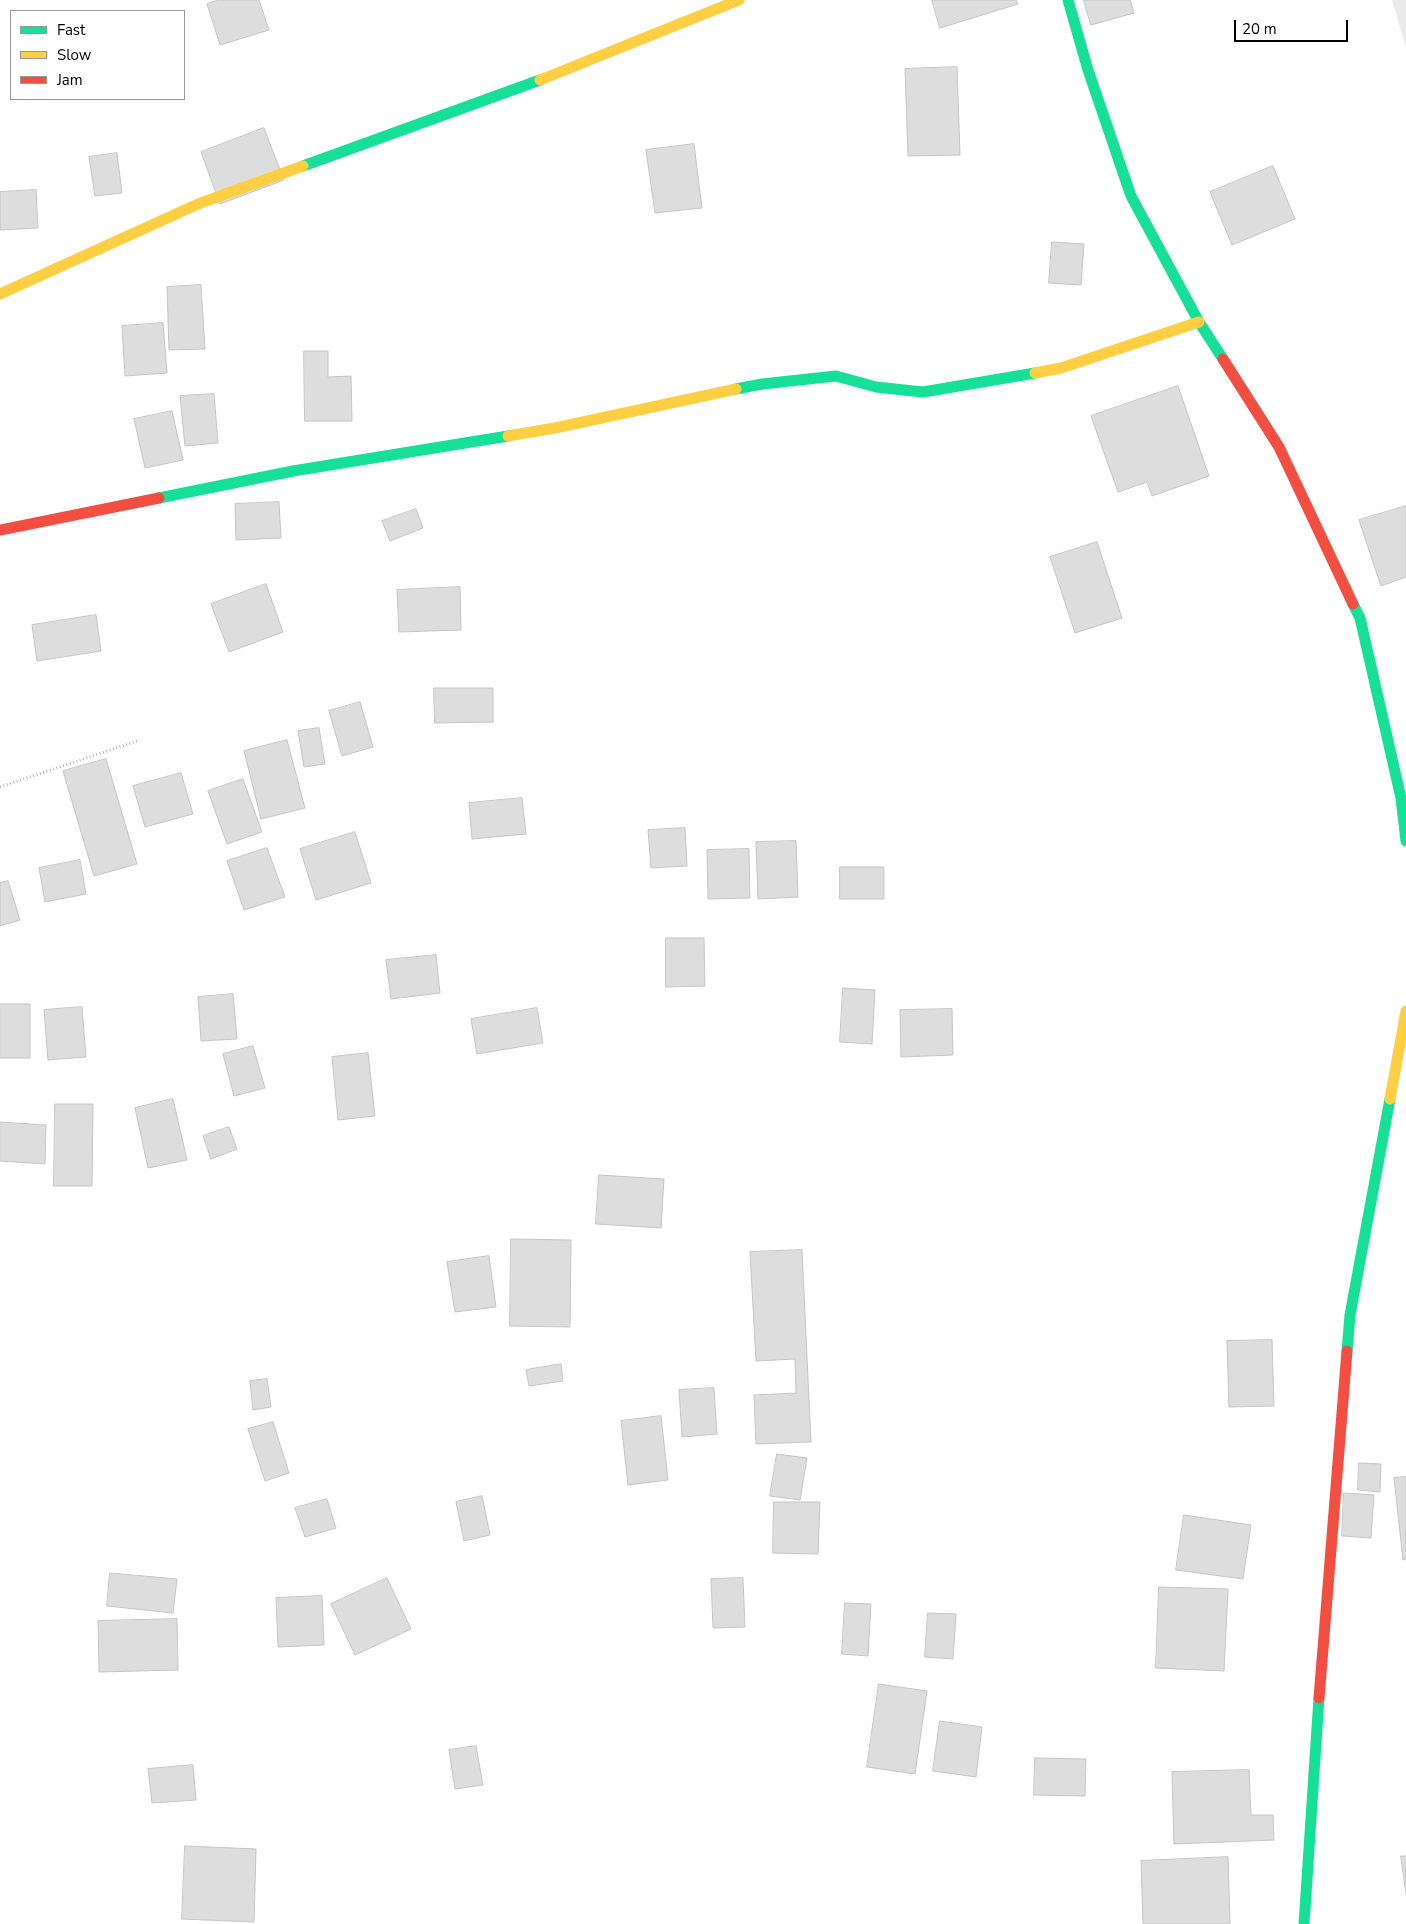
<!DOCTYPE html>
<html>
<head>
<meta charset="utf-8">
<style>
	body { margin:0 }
	#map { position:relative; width:1406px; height:1924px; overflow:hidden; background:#fff; font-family:"Nunito Sans",sans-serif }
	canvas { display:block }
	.legend { position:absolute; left:10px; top:10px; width:175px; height:90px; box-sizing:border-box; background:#fff; border:1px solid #999; margin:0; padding:6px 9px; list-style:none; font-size:15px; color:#000 }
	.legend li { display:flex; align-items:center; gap:10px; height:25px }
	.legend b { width:25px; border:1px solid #999 }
	.scale { position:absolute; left:1234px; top:20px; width:114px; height:22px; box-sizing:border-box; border:2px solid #000; border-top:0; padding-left:6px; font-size:15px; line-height:18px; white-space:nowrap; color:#000; -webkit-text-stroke:4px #fff; paint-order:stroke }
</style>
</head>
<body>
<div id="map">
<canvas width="1406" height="1924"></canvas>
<ul class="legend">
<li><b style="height:6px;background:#16e098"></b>Fast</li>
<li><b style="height:6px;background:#ffcf43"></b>Slow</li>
<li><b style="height:6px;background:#f24e42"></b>Jam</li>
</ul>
<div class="scale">20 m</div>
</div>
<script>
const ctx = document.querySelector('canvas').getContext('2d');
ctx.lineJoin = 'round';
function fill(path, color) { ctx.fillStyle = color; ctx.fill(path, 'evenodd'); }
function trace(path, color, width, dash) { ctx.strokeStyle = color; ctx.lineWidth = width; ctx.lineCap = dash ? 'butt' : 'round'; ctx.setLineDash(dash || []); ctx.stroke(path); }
const green = new Path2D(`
	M1392 0H1406V48Z`);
const building = new Path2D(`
	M219 0H259L269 30 220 45 207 4Z
	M932 0H1016L1018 4 940 28Z
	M1084 0H1130L1134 13 1091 25Z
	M957 67 960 155 908 156 905 69Z
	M264 128 284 180 220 204 201 152Z
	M694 144 702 208 655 213 646 150Z
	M117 153 122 193 95 196 89 157Z
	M1273 166 1295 219 1232 245 1210 192Z
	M36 190 38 228 0 230V192Z
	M1052 242 1084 244 1081 285 1049 283Z
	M201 285 205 349 169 350 167 287Z
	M163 323 167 373 125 376 122 326Z
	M304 351H328V377L351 376 352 421H305Z
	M1178 386 1209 476 1152 496 1147 482 1118 492 1091 416Z
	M214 394 218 443 185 446 180 396Z
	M172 411 183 460 145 468 134 419Z
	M279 502 281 538 236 540 235 504Z
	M1406 506V577L1381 586 1359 520Z
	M416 509 423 528 390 541 382 521Z
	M1097 542 1122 618 1075 633 1050 557Z
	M266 584 283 632 229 652 211 604Z
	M460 587 461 630 399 632 397 590Z
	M96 615 101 651 37 661 32 625Z
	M434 688H493V722L435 723Z
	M360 702 373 747 342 756 329 711Z
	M319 728 325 764 304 767 298 731Z
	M287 740 305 808 261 819 244 751Z
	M106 759 137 864 94 876 63 771Z
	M181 773 193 814 145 827 133 786Z
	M243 779 262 832 227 844 208 791Z
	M522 798 526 834 472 839 469 803Z
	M685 828 687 866 651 868 648 830Z
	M355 832 371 883 316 900 300 849Z
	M796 841 798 897 758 899 756 842Z
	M267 848 285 897 244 910 227 861Z
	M749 849 750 898 708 899 707 850Z
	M80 860 86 894 45 902 39 868Z
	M840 867H884V899H840Z
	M8 881 20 920 0 926V883Z
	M666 938H704L705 986 666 987Z
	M436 955 440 993 391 999 386 960Z
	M843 988 875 990 872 1044 840 1042Z
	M233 994 237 1039 201 1041 198 997Z
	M0 1004H30V1058H0Z
	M82 1007 86 1057 48 1060 44 1010Z
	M537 1008 543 1043 477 1054 471 1019Z
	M952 1009 953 1055 901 1057 900 1010Z
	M253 1046 265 1088 234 1096 223 1054Z
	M368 1053 375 1116 338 1120 332 1057Z
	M173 1099 187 1160 148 1168 135 1108Z
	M55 1104H93L92 1186H54Z
	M0 1122 46 1125 45 1164 0 1161Z
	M229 1127 237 1149 211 1159 203 1136Z
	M599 1175 664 1179 661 1228 596 1224Z
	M511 1239 571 1240 570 1327 510 1326Z
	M802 1250 811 1442 756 1444 754 1395 796 1393 795 1359 756 1361 750 1252Z
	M489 1256 496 1307 455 1312 447 1262Z
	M1272 1340 1274 1406 1229 1407 1227 1341Z
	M561 1364 563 1381 529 1386 526 1370Z
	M267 1379 271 1407 253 1410 250 1381Z
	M714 1388 717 1434 682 1437 679 1390Z
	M661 1416 668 1480 628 1485 621 1421Z
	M273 1422 289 1473 265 1481 248 1429Z
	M777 1454 807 1458 800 1500 770 1496Z
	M1359 1463 1381 1464 1380 1492 1358 1490Z
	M1406 1477V1559L1403 1560 1394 1478Z
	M1344 1493 1374 1495 1371 1538 1342 1536Z
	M482 1496 490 1535 464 1541 456 1502Z
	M327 1499 336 1528 305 1537 295 1508Z
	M774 1502H820L818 1554 773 1553Z
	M1184 1515 1251 1525 1243 1579 1176 1570Z
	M110 1573 177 1579 173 1613 107 1606Z
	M387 1578 411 1629 355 1655 331 1604Z
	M743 1578 745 1627 713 1628 711 1579Z
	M1159 1587 1228 1589 1224 1671 1156 1668Z
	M322 1596 324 1645 278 1647 276 1598Z
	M845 1603 871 1604 868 1656 842 1654Z
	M928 1613 956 1614 953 1659 925 1657Z
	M177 1619 178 1670 99 1672 98 1621Z
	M879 1684 927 1691 915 1774 867 1767Z
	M940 1721 982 1727 976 1777 933 1771Z
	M476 1746 483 1785 455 1789 449 1750Z
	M1035 1758 1086 1759 1085 1796 1034 1795Z
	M193 1765 196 1800 152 1803 148 1769Z
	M1249 1770 1251 1815H1273L1274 1840 1174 1844 1172 1772Z
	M185 1846 256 1849 254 1922 182 1919Z
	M1401 1856H1406V1893Z
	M1228 1857 1230 1924H1143L1141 1861Z`);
const path = new Path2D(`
	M0 787 137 741`);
const fast = new Path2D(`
	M1068 0 1088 70 1131 196 1199 322 1223 359
	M303 166 540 80
	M736 389 762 384 836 376 876 387 923 392 1035 373
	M159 498 293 471 508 436
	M1353 604 1360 618 1401 798 1406 841
	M1347 1351 1350 1315 1390 1099
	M1304 1924 1319 1698`);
const slow = new Path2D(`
	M540 80 739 0
	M0 294 198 204 303 166
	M1035 373 1061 368 1199 322
	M508 436 555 428 736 389
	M1390 1099 1406 1011`);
const jam = new Path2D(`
	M1223 359 1279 447 1353 604
	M0 530 159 498
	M1319 1698 1347 1351`);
fill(green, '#eaeaea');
fill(building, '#ddd');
trace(building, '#c5c5c5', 1);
trace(path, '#b8b8b8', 3, [1, 2.5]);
trace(fast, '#16e098', 11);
trace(slow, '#ffcf43', 11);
trace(jam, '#f24e42', 11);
</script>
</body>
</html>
